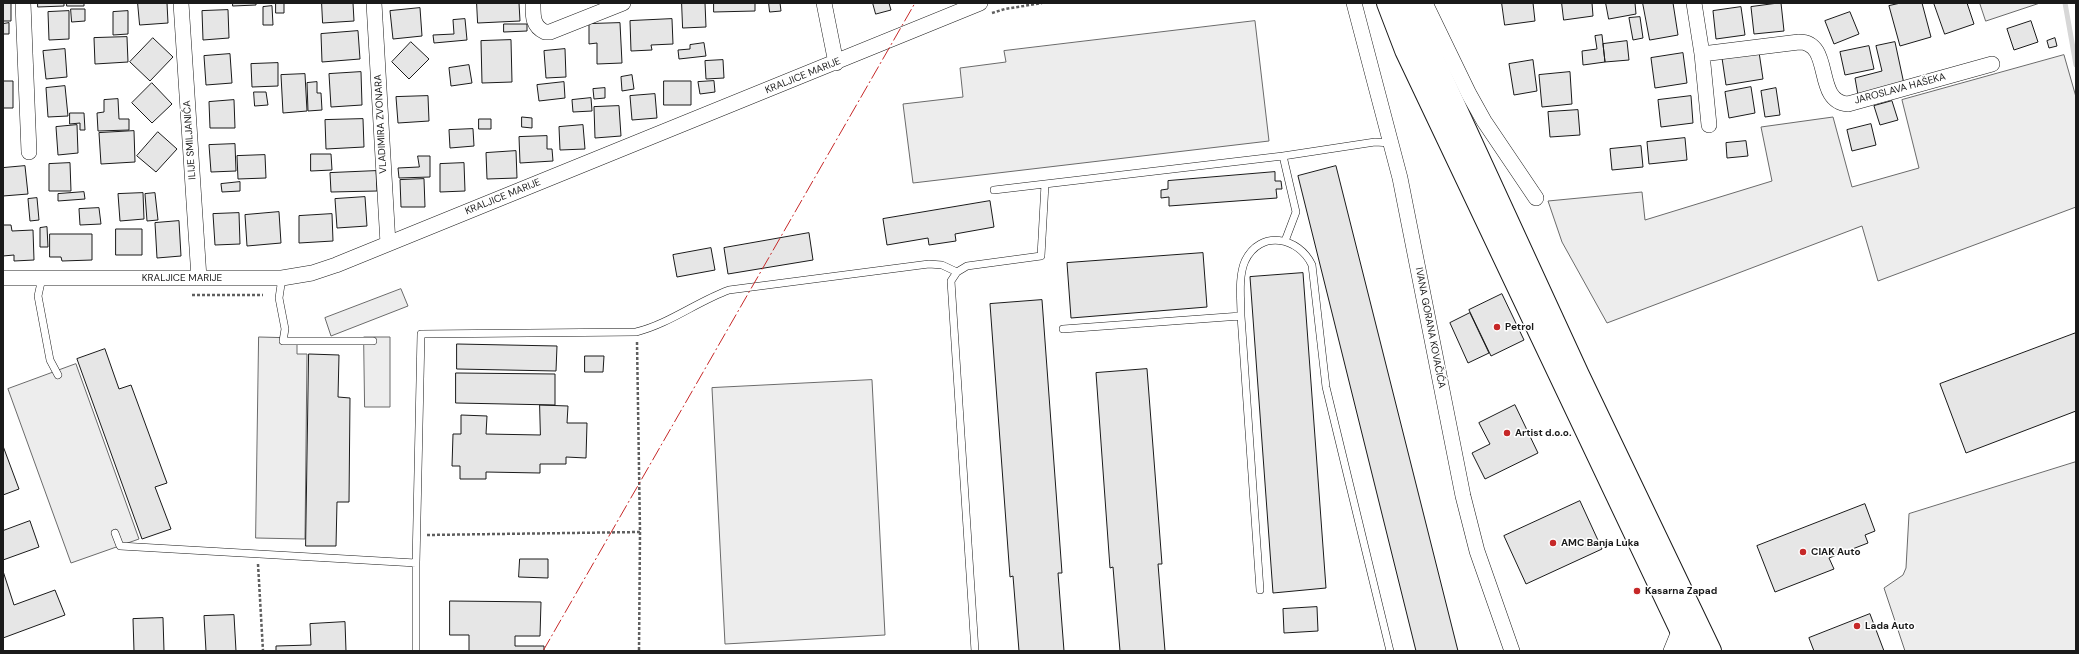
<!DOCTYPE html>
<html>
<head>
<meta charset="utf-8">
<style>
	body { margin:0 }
	#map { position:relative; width:2079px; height:654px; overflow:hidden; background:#fff; font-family:"DM Sans",sans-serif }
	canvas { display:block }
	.frame { position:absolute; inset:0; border:4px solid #1a1a1a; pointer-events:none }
</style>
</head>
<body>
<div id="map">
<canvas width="2079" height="654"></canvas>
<div class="frame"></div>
</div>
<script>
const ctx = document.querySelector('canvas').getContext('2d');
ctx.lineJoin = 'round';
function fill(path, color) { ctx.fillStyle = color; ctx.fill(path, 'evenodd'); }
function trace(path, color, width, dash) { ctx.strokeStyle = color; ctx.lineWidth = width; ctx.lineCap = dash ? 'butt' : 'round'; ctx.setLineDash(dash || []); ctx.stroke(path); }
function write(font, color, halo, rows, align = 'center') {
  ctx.font = font + ' "DM Sans",sans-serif'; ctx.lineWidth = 3; ctx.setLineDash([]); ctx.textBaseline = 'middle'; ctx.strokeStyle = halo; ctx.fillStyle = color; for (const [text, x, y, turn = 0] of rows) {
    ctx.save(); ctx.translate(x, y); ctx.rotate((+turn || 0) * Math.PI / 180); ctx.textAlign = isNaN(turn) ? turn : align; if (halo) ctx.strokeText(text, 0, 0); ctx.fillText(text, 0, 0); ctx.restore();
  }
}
const built = new Path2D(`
	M1980 3H2040L1986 21Z
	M1255 21 1269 141 913 183 903 104 963 97 960 68 1006 62 1004 51Z
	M2064 55 2076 97V207L1878 281 1862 226 1607 323 1562 242 1548 201 1642 192 1645 220 1772 181 1761 127 1833 117 1852 187 1919 168 1902 100Z
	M401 289 408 306 331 336 325 318Z
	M259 337 297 338V354H307L305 539 256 538Z
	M364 337H390V407H365Z
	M76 364 139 539 71 563 8 389Z
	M872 380 885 635 725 644 712 388Z
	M2076 462V651H1905L1884 588 1903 575 1906 568 1909 514Z`);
const stream = new Path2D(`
	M2065 3 2076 65`);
const building = new Path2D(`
	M3 3H11V21H3Z
	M38 3H64V6L38 7Z
	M67 3H84V6H67Z
	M138 3H167L168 23 140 25Z
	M233 3H256V5L233 6Z
	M276 3H291H284V13H276Z
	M322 3H353L354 21 323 23Z
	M477 3H519L520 21 478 23Z
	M682 3H705L706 27 683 28Z
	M714 3H755V11L714 12Z
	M769 3H780L781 11 770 12Z
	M873 3H889L891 10 876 14Z
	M1502 3H1533L1535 21 1505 25Z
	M1562 3H1592L1593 16 1564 20Z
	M1606 3H1635L1636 14 1609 19Z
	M1643 3H1673L1678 35 1650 40Z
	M1781 3 1784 31 1754 34 1751 7Z
	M1901 3H1922L1931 37 1900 46 1889 6Z
	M1934 3H1967L1974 24 1945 34Z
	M272 6 273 25H263V7Z
	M1741 7 1745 35 1716 39 1713 11Z
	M420 8 422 36 393 39 390 11Z
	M71 9H85V21L72 22Z
	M228 10 229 38 203 40 202 11Z
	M69 11V39L49 40 48 12Z
	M128 11V34L113 35V12Z
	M1850 12 1859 34 1834 44 1825 21Z
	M1640 17 1643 38 1633 40 1629 18Z
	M465 19 467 40 434 43 433 35 454 34 453 20Z
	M672 19 673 44 651 45 652 50 631 51 630 21Z
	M2031 21 2038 42 2014 50 2007 29Z
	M9 23V34H3V24Z
	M620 23 622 63 597 64V43L589 44V24Z
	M504 24H527V31L504 32Z
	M358 31 360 59 322 62 321 34Z
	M1602 35 1605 62 1583 65 1582 51 1597 49 1595 36Z
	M127 37 128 62 95 64 94 38Z
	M153 38 173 57 150 81 130 62Z
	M2055 38 2057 46 2049 48 2047 41Z
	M511 40 512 82 482 83 481 41Z
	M1627 41 1629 60 1605 62 1603 44Z
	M411 42 429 59 409 79 392 62Z
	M1895 42 1904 84 1858 95 1855 78 1882 71 1876 46Z
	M704 43 706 56 679 59 678 50 690 49V45Z
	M1869 46 1874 69 1845 75 1840 52Z
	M65 49 67 77 46 79 43 51Z
	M565 49 566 77 546 78 544 51Z
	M1759 52 1763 79 1726 85 1722 58Z
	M1683 53 1687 83 1655 88 1651 58Z
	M230 54 232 83 206 85 204 56Z
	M723 60 724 78 706 79 705 61Z
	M1533 60 1537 91 1514 95 1509 64Z
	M278 63V86L252 87 251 64Z
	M469 65 472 83 451 86 449 68Z
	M361 72 362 105 331 107 329 74Z
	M1570 72 1572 104 1542 107 1539 75Z
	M305 74 307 111 283 113 281 75Z
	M632 75 634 89 622 91 621 77Z
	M3 81H13V108H3Z
	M664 81H691V105H664Z
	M714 81 715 92 700 94 698 82Z
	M317 82V93H321L322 110 308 111 307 83Z
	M564 82 565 98 539 101 537 85Z
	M152 83 172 104 152 123 132 103Z
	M65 86 68 116 48 117 46 88Z
	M1751 87 1755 113 1729 118 1725 92Z
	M605 88V98L594 99 593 89Z
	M1776 88 1780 115 1765 117 1761 91Z
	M254 92H266L268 105 255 106Z
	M655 94 657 118 632 120 630 96Z
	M428 96 429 121 398 123 396 97Z
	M1691 96 1693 123 1661 127 1658 100Z
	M591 98 592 111 573 112 572 100Z
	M118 99 119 119H129V130L98 131 97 113 104 112V100Z
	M234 100 235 128H210L209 102Z
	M1892 101 1898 120 1880 125 1874 106Z
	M619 106 621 136 595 138 594 107Z
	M1578 110 1580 135 1550 137 1548 112Z
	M70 113H84L85 130H80V123L70 124Z
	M522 117 532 118V128L522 127Z
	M363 119 364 147 326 149 325 120Z
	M479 119H491V129H479Z
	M1871 124 1876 145 1852 151 1847 130Z
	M77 125 78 153 58 155 56 127Z
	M583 125 585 149 560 150 559 127Z
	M473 129 474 146 450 148 449 130Z
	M134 131 135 162 101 164 99 133Z
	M158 132 177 149 156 172 137 156Z
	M547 136V149H552L553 161 520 163 519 137Z
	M1685 138 1687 160 1649 164 1647 142Z
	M1746 141 1748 156 1727 158 1726 143Z
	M235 144 236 171 211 172 209 145Z
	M1641 146 1643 167 1612 170 1610 149Z
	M516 151 517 178 487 179 486 153Z
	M311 154H331L332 170 311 171Z
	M265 155 266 178 238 179 237 156Z
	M418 156H430V177L399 178 398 168 419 167Z
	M70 163 71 191H49V164Z
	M464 163 465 191 440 192V164Z
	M25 166 28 194 3 196V168Z
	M1336 166 1458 651H1416L1298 176Z
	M376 171 377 191 331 192 330 173Z
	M1275 172V181H1281L1282 189H1276L1277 198 1169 206V197L1161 198V190L1168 189V181Z
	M424 179 425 207H401L400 180Z
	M240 182V191L222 192 221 184Z
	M84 192 85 199 58 201V194Z
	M143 193 144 219 120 221 118 194Z
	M155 193 158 220 147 221 145 194Z
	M365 197 367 226 337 228 335 199Z
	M37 198 39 220 30 221 28 199Z
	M990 201 994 227 955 234 956 241 929 245 928 238 887 245 883 219Z
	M99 208 101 224 80 225 79 209Z
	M279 212 281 243 247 246 245 215Z
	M239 213 240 244 215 245 213 214Z
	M332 214 333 241 299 243V216Z
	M179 221 181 256 157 258 155 223Z
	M3 225H11L12 231 33 230 34 260 14 261V255L3 256Z
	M47 227 48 247H40V228Z
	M116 229H142V255H116Z
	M809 233 813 260 728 274 724 248Z
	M50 234H92V260L62 261 61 257H50Z
	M711 248 715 270 677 277 673 255Z
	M1203 253 1207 307 1071 318 1067 263Z
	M1303 273 1326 588 1273 593 1250 277Z
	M1502 294 1524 340 1491 356 1469 310Z
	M1042 300 1062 573H1058L1064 651H1019L1013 576 1010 577 990 304Z
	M1470 313 1489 353 1468 363 1450 323Z
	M2076 333V411L1966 453 1940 384Z
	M457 344 557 346 556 371 457 369Z
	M105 349 119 389 131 385 167 483 155 487 171 529 142 539 77 359Z
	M309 354 339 355 338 397 350 398 349 502H337L336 546H306Z
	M585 356H604L603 372H585Z
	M1147 369 1162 564H1158L1165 651H1120L1113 567 1110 568 1096 373Z
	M456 373 555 374V405L456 403Z
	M540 405 568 406 567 423H587L586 458 566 457V464H540V473L486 472V479H460V466H452L453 434H461V415L487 416 486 434 540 435Z
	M1515 405 1538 453 1485 479 1472 453 1490 444 1479 423Z
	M3 446 19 489 3 495Z
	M1580 501 1602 549 1526 584 1504 536Z
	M1865 504 1875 531 1865 535 1868 543 1829 558 1834 569 1775 592 1757 546Z
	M30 521 39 547 3 560V531Z
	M520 559H548V578L519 577Z
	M3 571 14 605 55 590 65 615 3 638Z
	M450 601 541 602 540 636H515V646H544V651H469V635H450Z
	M1317 607 1318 631 1284 633 1283 609Z
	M1870 614 1884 651H1814L1809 638Z
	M234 615 236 651H206L204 616Z
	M163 618 164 651H134L133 619Z
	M345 622 346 651H276V646L311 645 310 624Z`);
const path = new Path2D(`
	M992 13 1005 9 1042 3
	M192 295H263
	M637 342 640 532 639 651
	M427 535 640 532
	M258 564 263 651`);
const lane = new Path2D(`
	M1283 156 1296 212 1285 241
	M994 190 1283 156 1375 142 1391 143
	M42 278 38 296 50 360 58 375
	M282 278 279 298 285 329 283 341H373
	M1241 316C1241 299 1238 277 1245 261 1260 229 1299 237 1312 265L1326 387 1390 651
	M1063 329 1241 316 1260 590
	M115 533 120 546 416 563V651
	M416 563 421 334 636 332C669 324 698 301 729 290L929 264 942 265 957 272
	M975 651 951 281 957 272 967 266 1041 256 1045 184`);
const street = new Path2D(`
	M23 3 29 152
	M181 3 199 278
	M374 3 388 244
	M533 3C533 15 532 26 545 32H550L623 3
	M824 3 836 63
	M1354 3 1400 178 1463 496 1477 551 1512 651
	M1425 3 1469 94 1484 121 1536 198
	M1694 3 1702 54 1799 42C1834 42 1813 102 1848 104L1992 64
	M1702 54 1709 125
	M3 278H282L312 273 336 265 980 3
	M1671 651 1680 629`);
const primary = new Path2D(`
	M1388 3 1406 50 1691 651
	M1407 3 1578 375 1710 651`);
const power = new Path2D(`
	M543 651 915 3`);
const markers = [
	[1497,327,4,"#c62828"],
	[1507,433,4,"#c62828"],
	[1553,543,4,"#c62828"],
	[1803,552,4,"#c62828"],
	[1637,591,4,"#c62828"],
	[1857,626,4,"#c62828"]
];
const streetNames = [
	["KRALJICE MARIJE",803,76,-22],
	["JAROSLAVA HAŠEKA",1900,89,-15],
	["VLADIMIRA ZVONARA",381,124,-93],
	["ILIJE SMILJANIĆA",190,140,-94],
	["KRALJICE MARIJE",503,197,-22],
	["KRALJICE MARIJE",182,278],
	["IVANA GORANA KOVAČIĆA",1430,328,79]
];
const poiNames = [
	["Petrol",1505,327],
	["Artist d.o.o.",1515,433],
	["AMC Banja Luka",1561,543],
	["CIAK Auto",1811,552],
	["Kasarna Zapad",1645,591],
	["Lada Auto",1865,626]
];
fill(built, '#ededed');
trace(built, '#6a6a6a', 1);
trace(stream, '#d7d7d7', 5);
fill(building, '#e6e6e6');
trace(building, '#1a1a1a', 1);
trace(lane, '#1a1a1a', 8);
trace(street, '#1a1a1a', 16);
trace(primary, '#1a1a1a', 24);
trace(path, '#5f5f5f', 2.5, [3, 2]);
trace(lane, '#fff', 7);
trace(street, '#fff', 15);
trace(primary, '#fff', 22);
trace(power, '#c62828', 1, [14, 3, 2, 3]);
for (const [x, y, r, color] of markers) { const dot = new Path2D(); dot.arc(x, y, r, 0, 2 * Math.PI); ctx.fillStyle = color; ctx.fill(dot); trace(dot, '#fff', 1.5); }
write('10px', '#1a1a1a', '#fff', streetNames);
write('bold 10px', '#1a1a1a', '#fff', poiNames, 'left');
</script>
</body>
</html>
